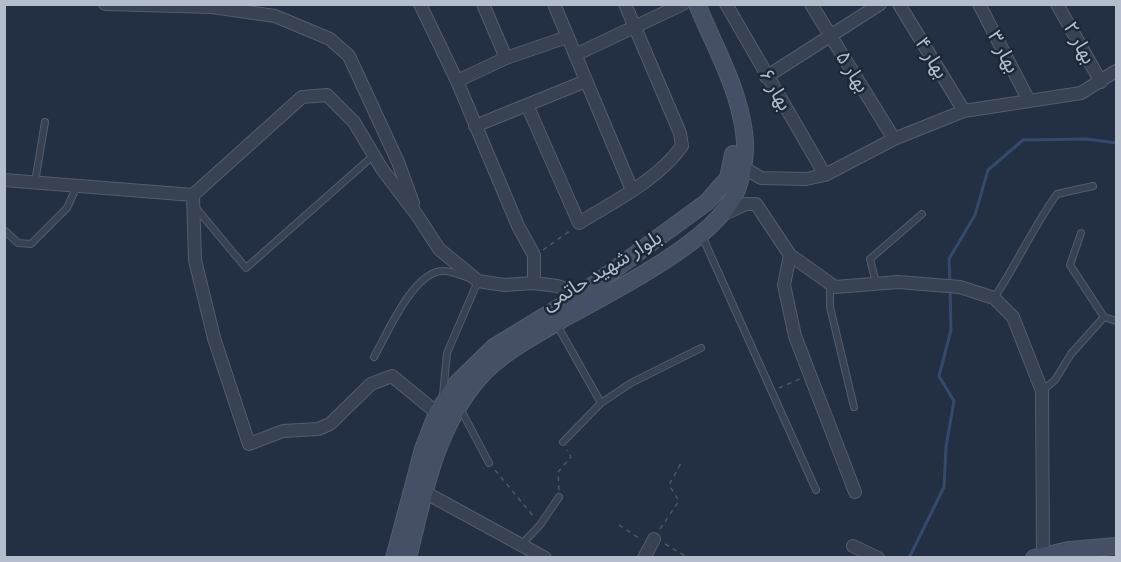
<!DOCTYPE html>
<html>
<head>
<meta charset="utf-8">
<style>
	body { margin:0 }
	#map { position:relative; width:1121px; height:562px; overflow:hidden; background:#232f43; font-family:Cabin,sans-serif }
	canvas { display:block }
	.frame { position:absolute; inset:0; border:6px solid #b4bdcc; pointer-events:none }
</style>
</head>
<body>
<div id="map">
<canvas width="1121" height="562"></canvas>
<div class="frame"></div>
</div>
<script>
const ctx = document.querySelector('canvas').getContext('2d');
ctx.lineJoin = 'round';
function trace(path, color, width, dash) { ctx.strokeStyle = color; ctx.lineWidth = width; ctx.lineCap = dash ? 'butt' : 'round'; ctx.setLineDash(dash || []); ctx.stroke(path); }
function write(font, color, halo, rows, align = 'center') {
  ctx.font = font + ' Cabin,"Noto Sans Arabic",sans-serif'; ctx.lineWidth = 5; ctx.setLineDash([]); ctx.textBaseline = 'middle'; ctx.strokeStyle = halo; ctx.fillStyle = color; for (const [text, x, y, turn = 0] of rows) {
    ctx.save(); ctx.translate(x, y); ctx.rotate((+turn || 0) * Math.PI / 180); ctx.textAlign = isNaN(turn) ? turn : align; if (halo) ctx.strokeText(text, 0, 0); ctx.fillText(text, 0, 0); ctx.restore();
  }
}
const stream = new Path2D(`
	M950 282 949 259 975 215 988 170 1023 140 1087 139 1116 143
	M909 558 944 487 946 447 954 401 939 376 951 330 950 289`);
const path = new Path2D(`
	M543 250 571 230
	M779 388 800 379
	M495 470 534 517
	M559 490 558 472 571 457 567 450
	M619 525 642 540
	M660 529 679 501 669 485 682 461
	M665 544 689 558`);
const lane = new Path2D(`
	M35 182 45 122
	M196 208 246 268 374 155
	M4 230 18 243 31 244 67 208 77 186
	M1081 233 1070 265 1104 317
	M702 236 816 490
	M876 283 870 259 922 214
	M830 285V307L854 407
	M994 298C1017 264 1033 227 1057 194L1093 186
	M557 325 601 403
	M374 357C386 336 413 272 442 271 453 270 467 278 478 281L447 353 443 395
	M1042 391 1055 380 1071 354 1104 317 1116 321
	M460 408 489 463
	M563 442 601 403 631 383 701 348
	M521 545 540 525 559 497`);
const street = new Path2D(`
	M105 4 212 7 275 16 330 39 349 56 398 162 413 203
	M420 4 457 81 518 226 534 255V283
	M483 4 506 58
	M554 4 632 190
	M726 4 825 175
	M811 4 894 139
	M899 4 964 111
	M979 4 1028 99
	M1057 4 1101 82
	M575 55 683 4
	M766 77 880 4
	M457 81 506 58 567 37
	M527 105 579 223C613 202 658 180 682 146L680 133 625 4
	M475 126 586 81
	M743 167 761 178 806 179 825 175 894 139 964 111 1081 93 1116 71
	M4 180 193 195 302 97 327 95 354 122 382 169 417 215 439 249 478 281 504 285 534 283 557 286 581 294
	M193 195 195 260 214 338 249 444 283 431 318 429 330 424 371 384 392 376 437 413
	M722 215 746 204H756L790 255 835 287 898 282 960 287 994 298 1013 317 1042 391 1043 553
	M790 255 784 285 795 336 855 492
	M417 488 545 558
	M853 546 878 558
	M644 558 654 539`);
const secondary = new Path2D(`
	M394 558 423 449 437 413 457 383 494 347 581 294 707 202 728 178 733 154
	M408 558C424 494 435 429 479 378 503 351 541 332 572 314 617 289 709 243 733 198 743 180 747 152 744 132 738 86 714 46 697 4
	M1034 558 1069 550 1116 546`);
const streetNames = [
	["بهار ۲",1079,43,61],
	["بهار ۳",1003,52,62],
	["بهار ۴",931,58,59],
	["بهار ۵",852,72,58],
	["بهار ۶",775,90,60],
	["بلوار شهید حاتمی",602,271,-31]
];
trace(stream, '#354a6b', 3);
trace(lane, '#525d6c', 8);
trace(street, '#525d6c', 14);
trace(secondary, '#525d6c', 18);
trace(path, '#445c60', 1.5, [4.5, 4.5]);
trace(lane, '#384252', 6);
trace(street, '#384252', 12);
trace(secondary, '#455066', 16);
write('20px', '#b4bdcc', '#1c2737', streetNames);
</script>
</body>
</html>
